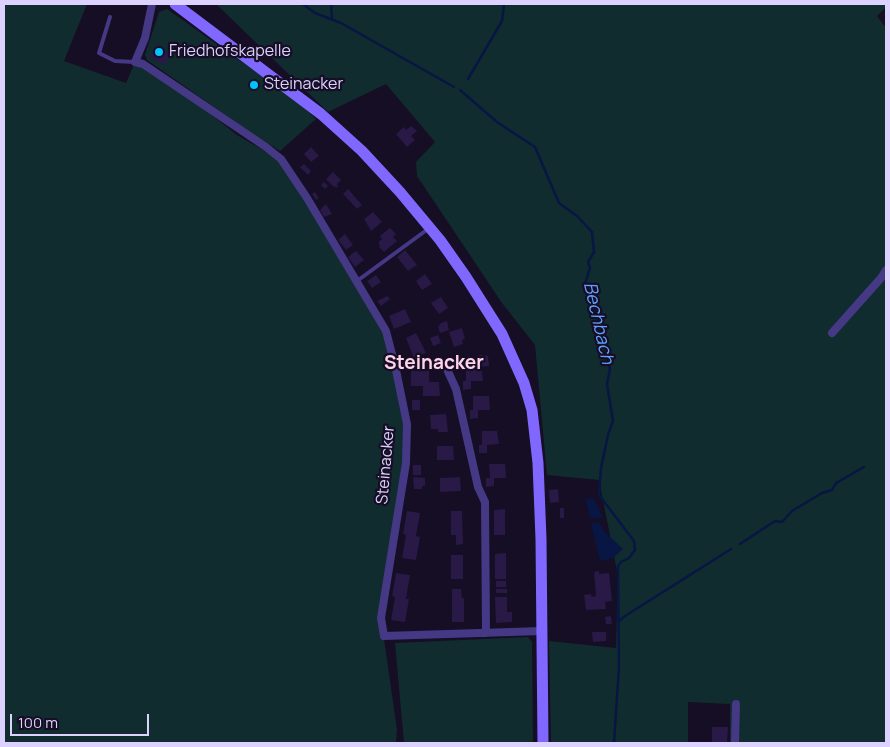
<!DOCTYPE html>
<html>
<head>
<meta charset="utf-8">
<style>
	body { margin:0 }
	#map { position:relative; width:890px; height:747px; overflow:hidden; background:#150e25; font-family:Manrope,sans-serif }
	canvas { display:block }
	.frame { position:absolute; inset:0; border:5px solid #ddd1ff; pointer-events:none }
	.scale { position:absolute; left:10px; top:714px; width:139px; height:22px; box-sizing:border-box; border:2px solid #ddd1ff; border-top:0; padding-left:6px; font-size:15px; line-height:18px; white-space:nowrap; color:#ddd1ff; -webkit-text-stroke:4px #150e25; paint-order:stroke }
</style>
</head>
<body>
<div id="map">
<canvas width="890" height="747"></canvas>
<div class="frame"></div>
<div class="scale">100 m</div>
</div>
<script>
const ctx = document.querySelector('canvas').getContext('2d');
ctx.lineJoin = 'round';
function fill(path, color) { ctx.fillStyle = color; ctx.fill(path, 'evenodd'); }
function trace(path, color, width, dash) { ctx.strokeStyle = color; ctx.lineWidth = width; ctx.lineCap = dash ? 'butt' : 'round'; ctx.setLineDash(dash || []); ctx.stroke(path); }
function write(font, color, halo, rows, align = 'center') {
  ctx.font = font + ' Manrope,sans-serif'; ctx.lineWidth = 4.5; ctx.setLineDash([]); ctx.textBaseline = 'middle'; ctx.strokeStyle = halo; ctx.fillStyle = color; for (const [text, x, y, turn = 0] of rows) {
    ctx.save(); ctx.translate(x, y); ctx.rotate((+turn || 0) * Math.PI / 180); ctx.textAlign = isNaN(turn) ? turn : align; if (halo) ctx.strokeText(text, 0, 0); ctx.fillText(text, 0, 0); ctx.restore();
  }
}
const green = new Path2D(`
	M4 4H87L64 61 126 83 135 62 170 82 237 135 275 157 307 198 386 331 407 424 406 463 381 618 397 730 396 743H4Z
	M216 4H886V7L877 16 886 28V743H730V704L688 702V743H551L549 641 616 648 618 576 599 480 547 475 535 345 502 303 417 176 416 162 435 142 386 84 328 112Z
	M167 9 297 101 316 119 280 151 250 132 147 60 145 55 159 12Z
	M528 637 532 642 533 743H404L395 643Z`);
const water = new Path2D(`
	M593 498 603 517 591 519 585 499Z
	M599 522 606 533 623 549 613 558 600 561 591 524Z`);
const stream = new Path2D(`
	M303 4 315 13 341 23 454 87
	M331 4 332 19
	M468 79 502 21 504 4
	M460 90 497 122 535 147 559 203 577 216 592 232 594 252 588 262 590 268 585 284 601 327 600 338 605 347 610 369 607 384 613 421 608 435 601 468 599 495 634 541 635 550 629 558 621 562 618 566 619 667 614 743
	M740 544 775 521 782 522 792 511 822 493 832 490 836 483 864 467
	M619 621 625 616 731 549`);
const building = new Path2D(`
	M158 44 171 56 163 65 149 56Z
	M411 126 417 131 411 136 415 140 407 147 396 134 404 127 406 130Z
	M311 147 319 156 311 162 304 154Z
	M304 164 311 171 308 175 300 167Z
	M333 172 341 180 337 184 338 186 336 188 335 186 334 187 326 179Z
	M324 182 328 186 325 189 321 185Z
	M348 189 362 205 357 209 343 194Z
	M315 192 319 198 316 200 312 194Z
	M326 204 332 214 324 217 320 210Z
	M373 212 382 222 371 231 364 219Z
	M390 228 396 234 393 237 397 241 384 252 379 247 380 245 378 243 382 239 380 236Z
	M345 234 353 245 346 250 338 240Z
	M405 250 417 265 408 271 397 257Z
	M356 251 364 260 355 267 348 257Z
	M425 274 432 284 422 290 416 281Z
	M376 275 381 282 372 288 367 281Z
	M387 296 390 299 381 306 377 301Z
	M441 297 448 308 439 314 431 303Z
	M405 309 411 322 394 329 389 316Z
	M447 321 449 330 440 333 438 326H440L439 324Z
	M462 328 465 339 462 340 463 344 454 347 449 332Z
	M416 333 426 353 414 358 406 338Z
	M438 335 441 343 433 346 430 338Z
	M480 355 488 356 489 366 481 367 483 381H471V389L463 390V381H466V367H475L474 357Z
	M462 357H470V365H462Z
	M411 371H429V382H439L440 396H423V386H411Z
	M473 396H489L490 410H478V418L470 419V410H473Z
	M412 400H420V410H412Z
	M446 414 448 432H438V429H431L430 415Z
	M482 431H497L499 444 487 445V453H479V445H482Z
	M437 446H453L454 460H437Z
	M489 464H505L506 478H494V486L486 487V478H490Z
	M413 465H421V475H413Z
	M413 477 425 478V486H422V489H414Z
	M460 477 461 491 440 492V478Z
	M558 489 559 502 550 503 549 490Z
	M560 508H564V518H560Z
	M505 509V535H494V510Z
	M407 511 420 513 416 536 420 537 416 560 402 558 406 535 403 534Z
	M451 511H462L463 544 456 545V535H451Z
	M506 553V579H495V554Z
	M451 555H463V579H451Z
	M599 571V574L609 573 612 601 605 602 606 609 586 610 584 595 591 594 592 597 596 596 594 572Z
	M396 573 410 575 406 599H409L405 622 391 620 395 597 392 596Z
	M496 581H506V587H496Z
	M452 589H461L462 598H464V622H452Z
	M496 589H507V593H496Z
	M495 597H507V612H512V622L496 623Z
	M611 616 612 624H606L605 617Z
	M592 632H606V641L593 642Z
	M712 727H728L727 743H712Z`);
const service = new Path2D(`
	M110 17 99 53 115 61 135 62
	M357 281 428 229`);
const minor = new Path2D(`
	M152 4 145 38 135 62 143 64 266 147 281 159 307 198 386 331 396 370 407 424 406 463 381 618 384 636 542 631
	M832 333 881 278 886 270
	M445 365 456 389 478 487 485 502 486 633
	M735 743 736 704`);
const secondary = new Path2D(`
	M175 4 321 114 362 151 400 192 440 240 466 277 502 334 524 383 532 410 538 463 541 539 543 743`);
const markers = [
	[159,52,5,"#00c2fc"],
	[254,85,5,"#00c2fc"]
];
const poiNames = [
	["Friedhofskapelle",169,52],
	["Steinacker",264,85]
];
const streetNames = [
	["Steinacker",386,465,-85]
];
const waterNames = [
	["Bechbach",598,323,77]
];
const quarterNames = [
	["Steinacker",434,364]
];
fill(green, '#112c2f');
fill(water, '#081643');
trace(stream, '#081643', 2.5);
fill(building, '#281946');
trace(service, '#453885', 4);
trace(minor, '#453885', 8);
trace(secondary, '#8068ff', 11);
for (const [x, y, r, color] of markers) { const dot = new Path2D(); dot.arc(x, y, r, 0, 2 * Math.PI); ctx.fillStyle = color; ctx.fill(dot); trace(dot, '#150e25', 2); }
write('16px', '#ddd1ff', '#150e25', poiNames, 'left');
write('16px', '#ddd1ff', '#150e25', streetNames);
write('italic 18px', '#5fa0ff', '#150e25', waterNames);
write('bold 19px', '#ffd3e9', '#150e25', quarterNames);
</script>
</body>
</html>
